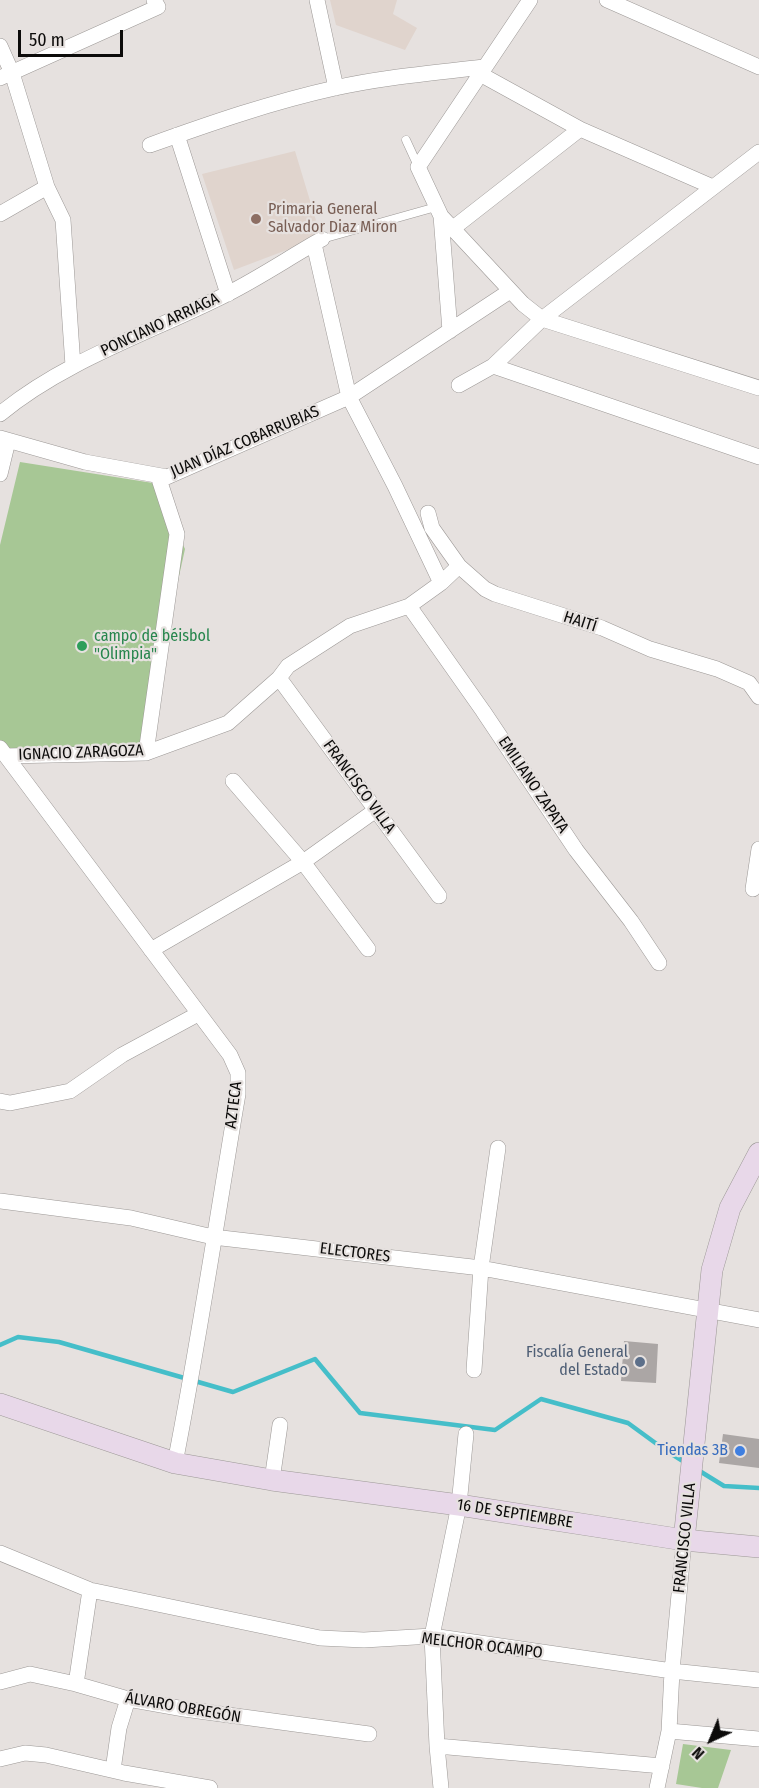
<!DOCTYPE html>
<html>
<head>
<meta charset="utf-8">
<style>
	body { margin:0 }
	#map { position:relative; width:759px; height:1788px; overflow:hidden; background:#e6e1df; font-family:"Fira Sans Condensed",sans-serif }
	canvas { display:block }
	.north { position:absolute; left:681px; top:1710px; width:60px; height:60px; -webkit-text-stroke:4px #e6e1df; paint-order:stroke; rotate:224deg; font-size:16px; font-weight:700; line-height:24px; text-align:center; color:#0c0b0a }
	.north::after { content:''; display:block; margin:auto; width:21px; height:27px; background:#0c0b0a; clip-path:polygon(50% 0,100% 100%,50% 72%,0 100%) }
	.scale { position:absolute; left:18px; top:30px; width:105px; height:27px; box-sizing:border-box; border:3px solid #0c0b0a; border-top:0; padding-left:8px; font-size:18px; line-height:21px; white-space:nowrap; color:#0c0b0a; -webkit-text-stroke:4px #e6e1df; paint-order:stroke }
</style>
</head>
<body>
<div id="map">
<canvas width="759" height="1788"></canvas>
<div class="north">N</div>
<div class="scale">50 m</div>
</div>
<script>
const ctx = document.querySelector('canvas').getContext('2d');
ctx.lineJoin = 'round';
function fill(path, color) { ctx.fillStyle = color; ctx.fill(path, 'evenodd'); }
function trace(path, color, width, dash) { ctx.strokeStyle = color; ctx.lineWidth = width; ctx.lineCap = dash ? 'butt' : 'round'; ctx.setLineDash(dash || []); ctx.stroke(path); }
function write(font, color, halo, rows, align = 'center') {
  ctx.font = font + ' "Fira Sans Condensed",sans-serif'; ctx.lineWidth = 4.5; ctx.setLineDash([]); ctx.textBaseline = 'middle'; ctx.strokeStyle = halo; ctx.fillStyle = color; for (const [text, x, y, turn = 0] of rows) {
    ctx.save(); ctx.translate(x, y); ctx.rotate((+turn || 0) * Math.PI / 180); ctx.textAlign = isNaN(turn) ? turn : align; if (halo) ctx.strokeText(text, 0, 0); ctx.fillText(text, 0, 0); ctx.restore();
  }
}
const built = new Path2D(`
	M330 0H397L393 14 417 28 405 50 336 25Z
	M295 151 321 237 234 270 202 174Z`);
const green = new Path2D(`
	M20 462 153 483 185 549 142 744 6 752 0 743V545Z
	M683 1744 731 1750 718 1788H702L676 1784Z`);
const stream = new Path2D(`
	M0 1345 18 1337 59 1342 233 1392 315 1359 360 1413 495 1430 541 1399 628 1423 665 1450 686 1463
	M698 1470 724 1486 759 1488`);
const building = new Path2D(`
	M624 1341 658 1344 656 1383 621 1381Z
	M723 1434 759 1439V1468L719 1463Z`);
const lane = new Path2D(`
	M406 140 418 166
	M322 239 436 207`);
const street = new Path2D(`
	M317 0 336 88
	M607 0 759 67
	M0 46 12 73 47 187 63 220 73 366
	M480 74 580 129 713 187
	M0 78 158 7 154 0
	M177 135 228 294
	M150 145C211 123 272 102 335 88 384 77 434 73 484 67
	M0 214 47 187
	M441 216 523 304 542 319 759 388
	M452 229 580 129
	M314 244 349 397 395 486 441 583
	M450 331 441 216 418 167 530 0
	M493 366 759 457
	M459 385 493 366 542 319 759 152
	M0 414C65 360 152 332 227 294 259 278 290 257 322 239
	M0 438 85 462 167 477 349 397 510 291
	M0 474 8 441
	M428 513 432 528 459 566 485 589 495 594 602 628 650 649 717 669 749 683 759 697
	M409 606 483 711 576 850 631 921 659 963
	M279 678 439 896
	M0 748 230 1055 238 1073V1094C217 1217 199 1341 175 1463
	M146 753 177 534 158 476
	M6 756 146 753 228 723 279 678 288 666 350 626 409 606 441 583 459 566
	M233 781 303 862 368 949
	M753 889 759 849
	M151 950 303 862 376 810
	M0 1101 10 1103 70 1091 122 1055 198 1014
	M0 1201 131 1218 213 1237 481 1268 759 1320
	M474 1370 481 1268 498 1148
	M272 1480 280 1425
	M0 1553 90 1590 320 1638 364 1640 432 1636 672 1671 759 1680
	M0 1682 30 1674 76 1684 128 1699 184 1709 369 1734
	M76 1684 90 1590
	M669 1731 759 1739
	M437 1746 662 1766
	M0 1759 25 1753 46 1755 124 1773 210 1788
	M113 1770 119 1728 128 1699
	M441 1788 437 1746 432 1636 459 1505 466 1434
	M657 1788 669 1731 672 1671 684 1540`);
const secondary = new Path2D(`
	M0 1404 175 1463 272 1480 459 1505 684 1540 759 1547
	M684 1540 712 1270 730 1208 759 1153`);
const markers = [
	[256,219,6,"#8d6e63"],
	[82,646,6,"#2e9e5b"],
	[640,1362,6,"#5c6f8a"],
	[740,1451,6,"#3f7fe0"]
];
const educationNames = [
	["Primaria General",268,210],
	["Salvador Diaz Miron",268,228]
];
const streetNames = [
	["PONCIANO ARRIAGA",160,325,-25],
	["JUAN DÍAZ COBARRUBIAS",245,442,-23],
	["HAITÍ",580,622,18],
	["IGNACIO ZARAGOZA",81,753,-2],
	["EMILIANO ZAPATA",533,785,56],
	["FRANCISCO VILLA",359,787,54],
	["AZTECA",234,1105,-83],
	["ELECTORES",355,1253,7],
	["16 DE SEPTIEMBRE",515,1514,9],
	["FRANCISCO VILLA",685,1538,-84],
	["MELCHOR OCAMPO",482,1646,7],
	["ÁLVARO OBREGÓN",183,1708,10]
];
const leisureNames = [
	["campo de béisbol",94,637],
	["\"Olimpia\"",94,655]
];
const serviceNames = [
	["Fiscalía General",628,1353],
	["del Estado",628,1371]
];
const shopNames = [
	["Tiendas 3B",728,1451]
];
fill(built, '#e0d4cd');
fill(green, '#a7c795');
trace(stream, '#45bec9', 4.5);
fill(building, '#aba6a5');
trace(lane, '#9c9896', 9);
trace(street, '#9c9896', 16);
trace(secondary, '#9c9896', 22);
trace(lane, '#fff', 8);
trace(street, '#fff', 15);
trace(secondary, '#e8d8e9', 21);
for (const [x, y, r, color] of markers) { const dot = new Path2D(); dot.arc(x, y, r, 0, 2 * Math.PI); ctx.fillStyle = color; ctx.fill(dot); trace(dot, '#e6e1df', 2); }
write('16px', '#785e54', '#e6e1df', educationNames, 'left');
write('16px', '#0c0b0a', '#e6e1df', streetNames);
write('16px', '#27864d', '#e6e1df', leisureNames, 'left');
write('16px', '#4e5e75', '#e6e1df', serviceNames, 'right');
write('16px', '#366cbe', '#e6e1df', shopNames, 'right');
</script>
</body>
</html>
